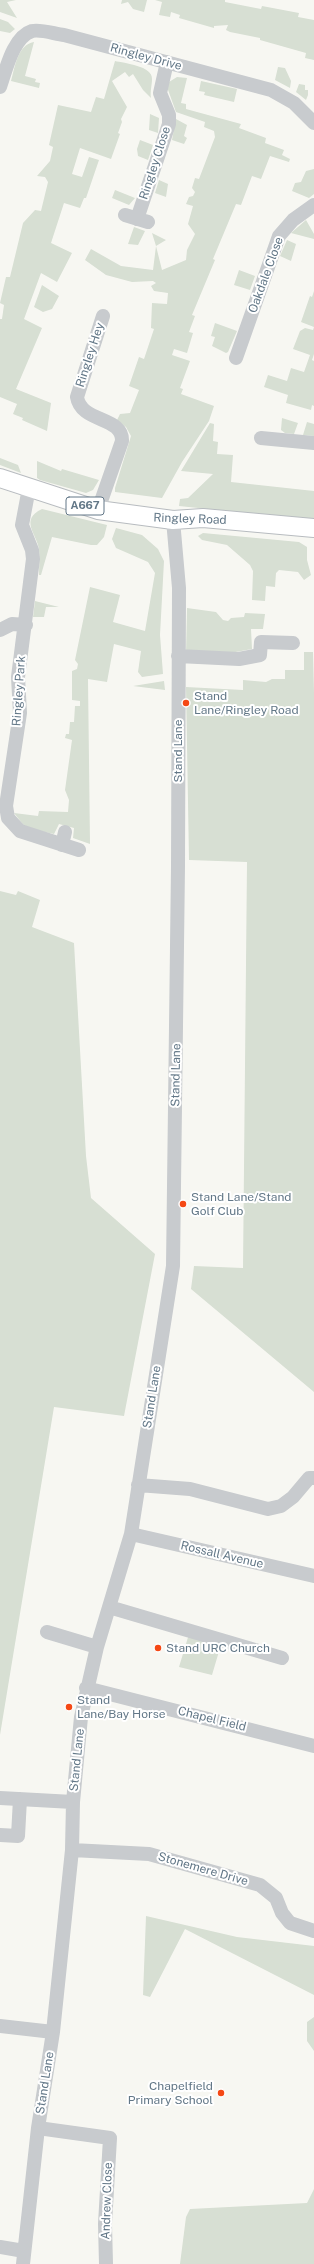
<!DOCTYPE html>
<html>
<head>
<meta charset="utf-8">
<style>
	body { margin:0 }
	canvas { display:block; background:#f7f7f2 }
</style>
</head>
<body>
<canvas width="314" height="2264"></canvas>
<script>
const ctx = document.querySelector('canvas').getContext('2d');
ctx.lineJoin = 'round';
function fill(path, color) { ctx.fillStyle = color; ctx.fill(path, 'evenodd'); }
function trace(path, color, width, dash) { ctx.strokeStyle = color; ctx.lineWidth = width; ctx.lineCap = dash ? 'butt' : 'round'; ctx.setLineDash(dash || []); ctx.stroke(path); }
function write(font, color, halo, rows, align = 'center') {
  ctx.font = font + ' "Public Sans",sans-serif'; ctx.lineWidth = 4; ctx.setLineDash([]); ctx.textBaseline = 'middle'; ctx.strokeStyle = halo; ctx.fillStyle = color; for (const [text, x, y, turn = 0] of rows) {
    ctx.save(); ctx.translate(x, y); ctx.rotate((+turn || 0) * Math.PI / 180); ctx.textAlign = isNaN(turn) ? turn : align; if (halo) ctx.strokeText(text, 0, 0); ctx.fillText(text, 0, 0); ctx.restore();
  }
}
const green = new Path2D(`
	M0 0H16L7 2 17 18 0 12Z
	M122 0H147L144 12 133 9 128 2 121 4Z
	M155 0H225V2L261 9 262 6 299 13 298 17 314 20V60L305 58 306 53 260 40V38L230 32 226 30 228 25 214 26V28L179 18 180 15 171 12 170 17 159 15 162 2Z
	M0 19 8 22 15 29 10 33 0 31Z
	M34 42 25 76 36 79 35 82 40 83 39 88 11 81C15 68 17 45 34 42Z
	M115 61C124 63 153 66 152 79 152 85 150 91 151 98L143 90 133 74 129 77 125 72 112 81 127 107 121 119 122 122 118 133 120 134 111 159 80 148 72 174 82 177 89 157 99 160 86 198H84L80 208 64 203 51 243 72 253 57 282 41 273 24 319 42 328 16 389 51 403 47 431 22 420 23 418 13 414 17 404 0 397V319H2L4 305 0 303 6 277H10L23 223 35 210 41 211 48 182 45 177 37 176 50 161 53 147 49 145 58 105 91 112 96 97 104 99Z
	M278 67 285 68 291 81 290 88 275 80Z
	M177 77 187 78 181 103 186 104V109L241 124 239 128 266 138 265 143 284 150 282 155 290 159 289 162 270 156 261 179 252 176 241 205 236 204 213 259 215 260 192 315 195 316 189 332 193 333 187 353 174 349 172 355 190 361 180 388 183 389 181 394 214 406 209 421 182 462 162 498 115 492V488L131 436 126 427 117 420 120 414 130 413 139 390 129 386 139 357 144 359 154 329 151 328 152 303 167 304 168 293 154 291 151 286 156 283 153 281 132 282 106 275 85 260 91 249 121 266 153 270 156 246 152 233 166 240 156 246 162 270 186 260 187 250 195 234 188 224 193 206 186 204 189 197 193 196 195 192 192 188 195 178 199 179 215 137 214 131 204 127 205 122 176 112 167 87 169 82Z
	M201 81 237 89 234 102 204 95 205 92 199 91Z
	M299 84 305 85V90H308V95L306 100 296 92Z
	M150 114 159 118 158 133 149 130Z
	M176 119 187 125 184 136 187 138 184 144 172 140Z
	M140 140 153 145 148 160 138 156 137 149Z
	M314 169V194L309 198 292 191 295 183 301 182 306 171Z
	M159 180 168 184 166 197 155 193Z
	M115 190 135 198 129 205 112 198Z
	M306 220 314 234V239L291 233Z
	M134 227 145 231 138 245 128 244Z
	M287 240 296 244 291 261 280 256Z
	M239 270 255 276 250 290 234 285Z
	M42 285 59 296 52 309 43 312 34 307Z
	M314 291V354L312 360 314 361V406L312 405 311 410 286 403 288 395 264 387 268 375 287 381 291 368 304 372 310 355 293 349 300 331 305 328 313 330 314 327 301 322 310 296 312 297Z
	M215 323 237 331 228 352 226 353 212 346 215 337 211 336Z
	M282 418 298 423 294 434 285 433 281 430Z
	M307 422 314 424V436L303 435Z
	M210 423 214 424 213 441 218 442 217 454 233 455 231 482 314 491V520L179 506 180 499 188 498 213 474 181 471Z
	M0 458 18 465 21 473 0 465Z
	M37 461 61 471 62 469 99 480 93 490 86 493 40 480 37 478Z
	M42 509 107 525 104 537 97 545H91L52 537 41 575H39C39 566 40 558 39 549 37 534 19 520 42 509Z
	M116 528 142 535 158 549 164 561 160 635 163 674 142 677 138 672 141 651 114 644 107 682 88 679 90 844 73 838 74 828 59 824 54 834 26 828 14 813 38 816 39 811 68 812 69 800 65 790 72 740 65 738 66 734H69L70 722H74L75 706H80V701L72 700V671L77 669 78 664 75 660 90 587 120 595 113 622 145 631 155 573 148 562 116 548 112 539Z
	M203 533 299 542 307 547V560L311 575 304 580 298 572 279 570 276 573 275 587 266 586 265 601 252 600 253 571 250 565 227 545 202 540 198 536Z
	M35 601 59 607H46L44 617H33Z
	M187 608 216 612 223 620 228 621 231 618 244 617 245 613 265 614 263 629H251L252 649 230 653 186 654Z
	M304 652H313L314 693V1392L191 1289 194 1266 243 1268 247 862 189 860 186 687 243 690V680L266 682 272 679H285V670H304Z
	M164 681 165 690 133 686Z
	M0 891 16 895 18 891 40 900 32 927 74 943 86 1156 91 1198 155 1254 124 1416 54 1407 0 1735Z
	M189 1634 219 1643 218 1647 220 1648 212 1675 179 1667Z
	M146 1916 237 1937 314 1946V1995L185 1929 150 1997 143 1995Z
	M314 2017V2051L307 2041V2022Z
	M314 2189V2264H180L186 2217 190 2209 307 2203Z`);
const minor = new Path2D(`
	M0 87C6 70 13 37 32 31 41 29 55 34 64 35L271 90 294 103 314 123
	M125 215 148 222
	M137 219 169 124V115L160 93 167 62
	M236 358 279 236 293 220 314 205
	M261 438 314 443
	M29 488 22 525 32 550 33 559 18 677 20 713 6 806 8 818 20 831 79 850
	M98 510 122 441C123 416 81 423 77 397L103 316
	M0 630 12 624 26 625
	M178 656 239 659 260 655 261 642 293 643
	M62 845 65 832
	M138 1485 190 1489 268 1509 281 1506 293 1497 309 1478H314
	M131 1534 314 1576
	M109 1607 282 1658
	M47 1632 97 1647
	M86 1688 314 1746
	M0 1798 73 1802
	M0 1835 18 1836 20 1799
	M72 1850 149 1854 260 1885 276 1898 282 1913 290 1923 314 1931
	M0 2026 53 2032
	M38 2128 110 2138 105 2224 106 2264
	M0 2247 24 2251
	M23 2264 38 2128 53 2032 72 1850 73 1802 81 1717 97 1647 131 1534 173 1266 178 866 179 588 173 520`);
const major = new Path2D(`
	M0 478 98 510 173 520 203 518 314 528`);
const markers = [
	[186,703,4,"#f54814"],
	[183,1204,4,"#f54814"],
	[158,1648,4,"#f54814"],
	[69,1707,4,"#f54814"],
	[221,2093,4,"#f54814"]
];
const shields = [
	[85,506,38]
];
const shieldNames = [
	["A667",85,506]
];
const streetNames = [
	["Ringley Drive",146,57,15],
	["Ringley Close",155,163,-72],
	["Oakdale Close",266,275,-70],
	["Ringley Hey",90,355,-72],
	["Ringley Road",190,519,2],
	["Ringley Park",19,691,-86],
	["Stand Lane",178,751,-90],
	["Stand Lane",176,1075,-89],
	["Stand Lane",152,1397,-81],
	["Rossall Avenue",222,1555,13],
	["Chapel Field",212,1719,14],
	["Stand Lane",77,1760,-84],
	["Stonemere Drive",203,1869,16],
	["Stand Lane",45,2083,-81],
	["Andrew Close",107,2201,-88]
];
const poiNames = [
	["Stand",194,696],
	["Lane/Ringley Road",194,710],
	["Stand Lane/Stand",191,1197],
	["Golf Club",191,1211],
	["Stand URC Church",166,1648],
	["Stand",77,1700],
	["Lane/Bay Horse",77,1714],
	["Chapelfield",213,2086,"right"],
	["Primary School",213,2100,"right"]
];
fill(green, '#d7dfd3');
trace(major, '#b8bcc0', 20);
trace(minor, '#c8cbce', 14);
trace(major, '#fff', 18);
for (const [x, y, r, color] of markers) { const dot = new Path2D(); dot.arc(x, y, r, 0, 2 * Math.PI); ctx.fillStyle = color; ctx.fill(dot); trace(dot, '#fff', 1.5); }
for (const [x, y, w] of shields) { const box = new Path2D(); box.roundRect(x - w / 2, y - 9, w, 18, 3); ctx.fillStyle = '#fff'; ctx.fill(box); trace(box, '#627787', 1); }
write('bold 11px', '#627787', null, shieldNames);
write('12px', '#627787', '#fff', streetNames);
write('12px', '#627787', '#fff', poiNames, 'left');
</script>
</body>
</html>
